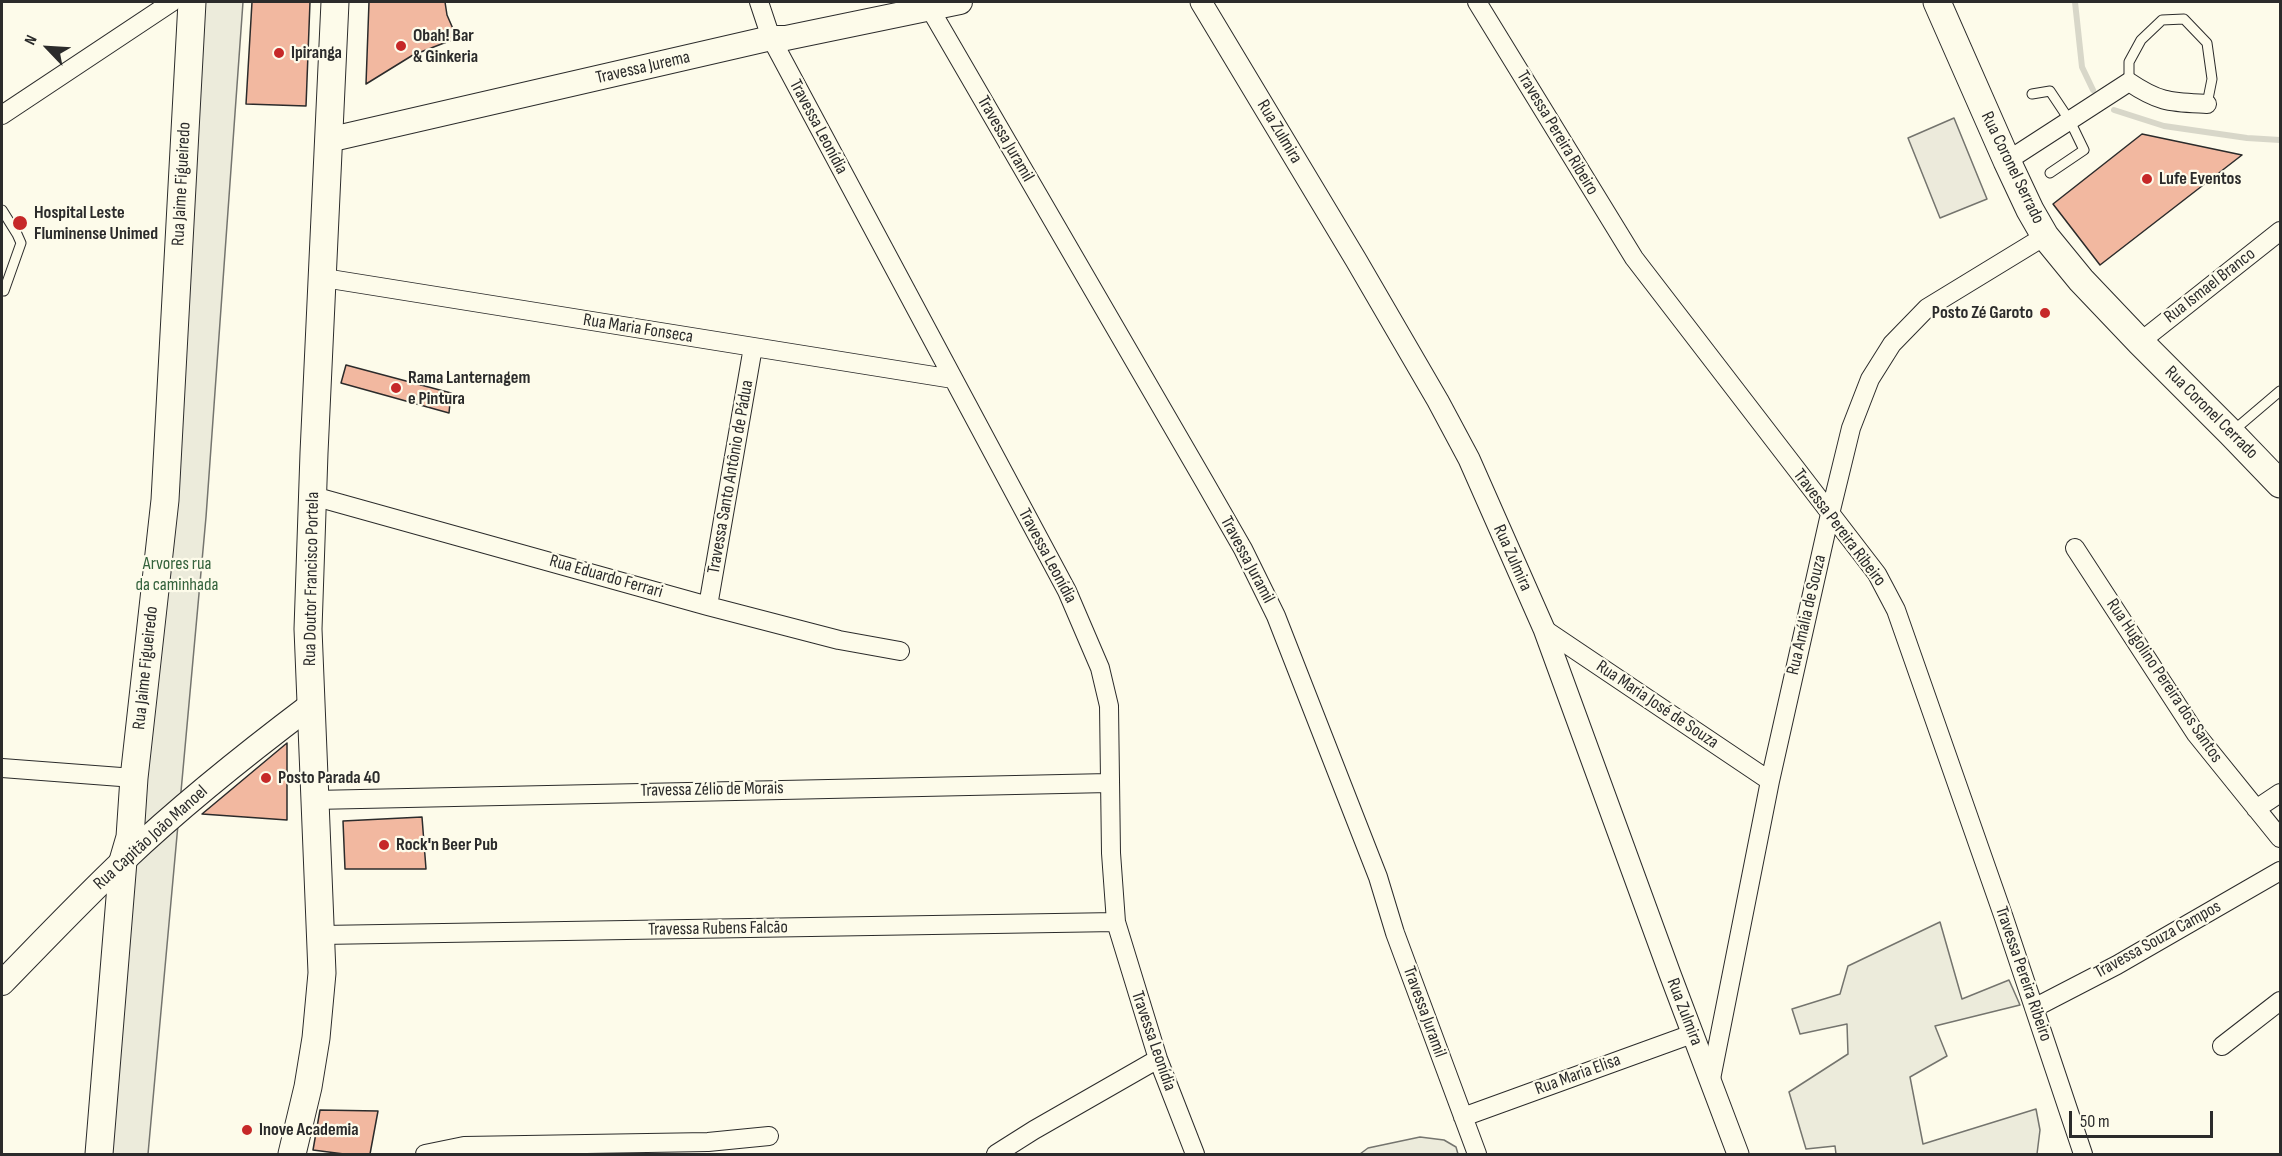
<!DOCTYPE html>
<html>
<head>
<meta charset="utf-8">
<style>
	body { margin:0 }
	#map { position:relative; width:2282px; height:1156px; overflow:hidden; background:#fdfbea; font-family:"Sofia Sans Condensed",sans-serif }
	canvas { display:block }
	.frame { position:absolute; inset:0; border:3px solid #2b2b2b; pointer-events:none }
	.north { position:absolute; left:18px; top:18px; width:60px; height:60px; -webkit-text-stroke:4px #fdfbea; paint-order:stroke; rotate:295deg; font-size:16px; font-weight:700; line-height:24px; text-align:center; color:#2b2b2b }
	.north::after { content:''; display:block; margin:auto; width:21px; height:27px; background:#2b2b2b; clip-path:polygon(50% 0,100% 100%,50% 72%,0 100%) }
	.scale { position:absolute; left:2069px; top:1111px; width:144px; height:27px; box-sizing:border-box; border:3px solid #2b2b2b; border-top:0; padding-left:8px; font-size:18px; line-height:21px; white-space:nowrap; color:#2b2b2b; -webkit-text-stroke:4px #fdfbea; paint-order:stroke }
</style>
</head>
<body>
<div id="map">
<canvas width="2282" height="1156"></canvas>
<div class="frame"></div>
<div class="north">N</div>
<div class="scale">50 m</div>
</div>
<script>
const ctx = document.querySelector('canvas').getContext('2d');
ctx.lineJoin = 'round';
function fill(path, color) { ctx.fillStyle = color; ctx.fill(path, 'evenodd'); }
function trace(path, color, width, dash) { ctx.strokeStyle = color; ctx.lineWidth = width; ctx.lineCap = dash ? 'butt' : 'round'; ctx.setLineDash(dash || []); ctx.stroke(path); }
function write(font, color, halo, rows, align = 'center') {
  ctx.font = font + ' "Sofia Sans Condensed",sans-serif'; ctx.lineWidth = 4.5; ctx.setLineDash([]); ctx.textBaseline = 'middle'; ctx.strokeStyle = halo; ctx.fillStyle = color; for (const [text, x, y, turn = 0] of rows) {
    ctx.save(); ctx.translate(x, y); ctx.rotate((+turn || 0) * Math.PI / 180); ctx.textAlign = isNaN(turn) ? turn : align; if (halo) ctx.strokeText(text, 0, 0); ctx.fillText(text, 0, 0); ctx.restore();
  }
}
const green = new Path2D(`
	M201 2H243L206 517 148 1154H103Z
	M1940 922 1962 999 2009 980 2020 1005 1935 1026 1947 1056 1910 1077 1923 1144 2036 1109 2040 1130 2037 1154H1836L1835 1146 1806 1149 1789 1092 1848 1054 1847 1024 1800 1034 1792 1009 1840 994 1848 966Z
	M1420 1137 1444 1140 1456 1147 1458 1154H1360L1368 1148Z`);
const parking = new Path2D(`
	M1954 118 1987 199 1940 218 1908 138Z`);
const stream = new Path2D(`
	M2075 2 2082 67 2093 90
	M2114 110 2164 126 2247 138 2280 140`);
const building = new Path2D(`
	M252 2H310L306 106 246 104Z
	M369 2H445L447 15 457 38 413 55 366 84Z
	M2142 134 2242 155 2100 265 2053 204Z
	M346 365 451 393 449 413 341 383Z
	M287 743V820L202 814Z
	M422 817 426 869H345L343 821Z
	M320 1110 378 1111 370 1154H344L313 1150Z`);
const service = new Path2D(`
	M2129 82V62L2141 40 2162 20 2184 19 2207 43 2212 79 2207 104
	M2032 94 2050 91 2070 121 2084 150 2050 173
	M2 210 17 234 21 243 4 291
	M2233 431 2280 391`);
const minor = new Path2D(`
	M759 2 771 38 1067 591 1100 668 1109 706 1111 853 1116 922 1158 1059 1195 1154
	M1477 2 1634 258 1877 574 1896 610 2004 918 2083 1154
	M929 7 1204 481 1243 549 1276 616 1378 877 1395 933 1477 1154
	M2 115 172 2
	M2007 161 2129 82C2160 103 2171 102 2207 104
	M324 278 953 379
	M2140 342 2280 231
	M313 496 708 606 839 640 900 651
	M2075 548 2196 734 2280 838
	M708 606 753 347
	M1544 629 1770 781
	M2 768 134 778
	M314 800 1109 783
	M2256 809 2280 793
	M321 935 1116 922
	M2034 1008 2117 965 2280 871
	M2222 1046 2280 1001
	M1711 1079 1770 781 1830 514 1851 428 1870 379 1892 344 1927 308 2045 236
	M1463 1117 1692 1034
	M425 1154 464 1146 708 1142 769 1136
	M996 1154 1034 1130 1158 1059`);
const tertiary = new Path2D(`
	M1201 2 1356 260 1438 401 1469 459 1544 629 1670 974 1738 1154`);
const secondary = new Path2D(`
	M328 140 771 38H786L960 2
	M2 983C42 942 82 900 124 860 183 804 246 754 311 705`);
const primary = new Path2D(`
	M1937 2 2007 161 2030 210 2045 236 2081 280 2140 342 2231 433 2280 484
	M99 1154 123 861 130 837 134 778 165 500 192 2
	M292 1154 308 1087 316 1038 322 973 308 629 314 453 335 2`);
const markers = [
	[401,46,6,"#c62828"],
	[279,53,6,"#c62828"],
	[2147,179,6,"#c62828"],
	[20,223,8,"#c62828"],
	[2045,313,6,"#c62828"],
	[396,388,6,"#c62828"],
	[266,778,6,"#c62828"],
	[384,845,6,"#c62828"],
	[247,1130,6,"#c62828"]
];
const poiNames = [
	["Obah! Bar",413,36],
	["& Ginkeria",413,57],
	["Ipiranga",291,53],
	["Lufe Eventos",2159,179],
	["Hospital Leste",34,213],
	["Fluminense Unimed",34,234],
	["Posto Zé Garoto",2033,313,"right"],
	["Rama Lanternagem",408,378],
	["e Pintura",408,399],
	["Posto Parada 40",278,778],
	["Rock'n Beer Pub",396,845],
	["Inove Academia",259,1130]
];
const streetNames = [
	["Travessa Jurema",643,68,-13],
	["Travessa Leonídia",818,127,62],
	["Rua Zulmira",1279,132,59],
	["Travessa Pereira Ribeiro",1557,133,59],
	["Travessa Juramil",1005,139,60],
	["Rua Coronel Serrado",2012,168,64],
	["Rua Jaime Figueiredo",182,184,-87],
	["Rua Ismael Branco",2210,286,-38],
	["Rua Maria Fonseca",638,329,9],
	["Rua Coronel Cerrado",2211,413,45],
	["Travessa Santo Antônio de Pádua",731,477,-80],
	["Travessa Pereira Ribeiro",1839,528,53],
	["Travessa Leonídia",1047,556,62],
	["Rua Zulmira",1512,558,66],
	["Travessa Juramil",1247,560,62],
	["Rua Eduardo Ferrari",606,577,16],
	["Rua Doutor Francisco Portela",312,579,-89],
	["Rua Amália de Souza",1807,615,-77],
	["Rua Jaime Figueiredo",146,668,-84],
	["Rua Hugolino Pereira dos Santos",2164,681,56],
	["Rua Maria José de Souza",1657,705,34],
	["Travessa Zélio de Morais",712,790,-1],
	["Rua Capitão João Manoel",151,838,-42],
	["Travessa Rubens Falcão",718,929,-1],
	["Travessa Souza Campos",2158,940,-29],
	["Travessa Pereira Ribeiro",2023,974,71],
	["Travessa Juramil",1424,1012,70],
	["Rua Zulmira",1684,1012,69],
	["Travessa Leonídia",1153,1041,71],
	["Rua Maria Elisa",1578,1075,-20]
];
const parkNames = [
	["Arvores rua",177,564],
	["da caminhada",177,585]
];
fill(green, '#ecebdb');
trace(green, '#74746e', 1.5);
fill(parking, '#eceadb');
trace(parking, '#74746e', 1.5);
trace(stream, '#d8d7c9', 6);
fill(building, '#f2b8a0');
trace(building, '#2b2b2b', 1.5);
trace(service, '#2b2b2b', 11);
trace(minor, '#2b2b2b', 20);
trace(tertiary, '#2b2b2b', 23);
trace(secondary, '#2b2b2b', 26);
trace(primary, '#2b2b2b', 29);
trace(service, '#fdfbea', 9);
trace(minor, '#fdfbea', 18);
trace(tertiary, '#fdfbea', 21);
trace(secondary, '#fdfbea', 24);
trace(primary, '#fdfbea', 27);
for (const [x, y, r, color] of markers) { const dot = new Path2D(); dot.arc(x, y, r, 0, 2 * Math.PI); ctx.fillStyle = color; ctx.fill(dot); trace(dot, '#fdfbea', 2); }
write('bold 18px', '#2b2b2b', '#fdfbea', poiNames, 'left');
write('18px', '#2b2b2b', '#fdfbea', streetNames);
write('18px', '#34623c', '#fdfbea', parkNames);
</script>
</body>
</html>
